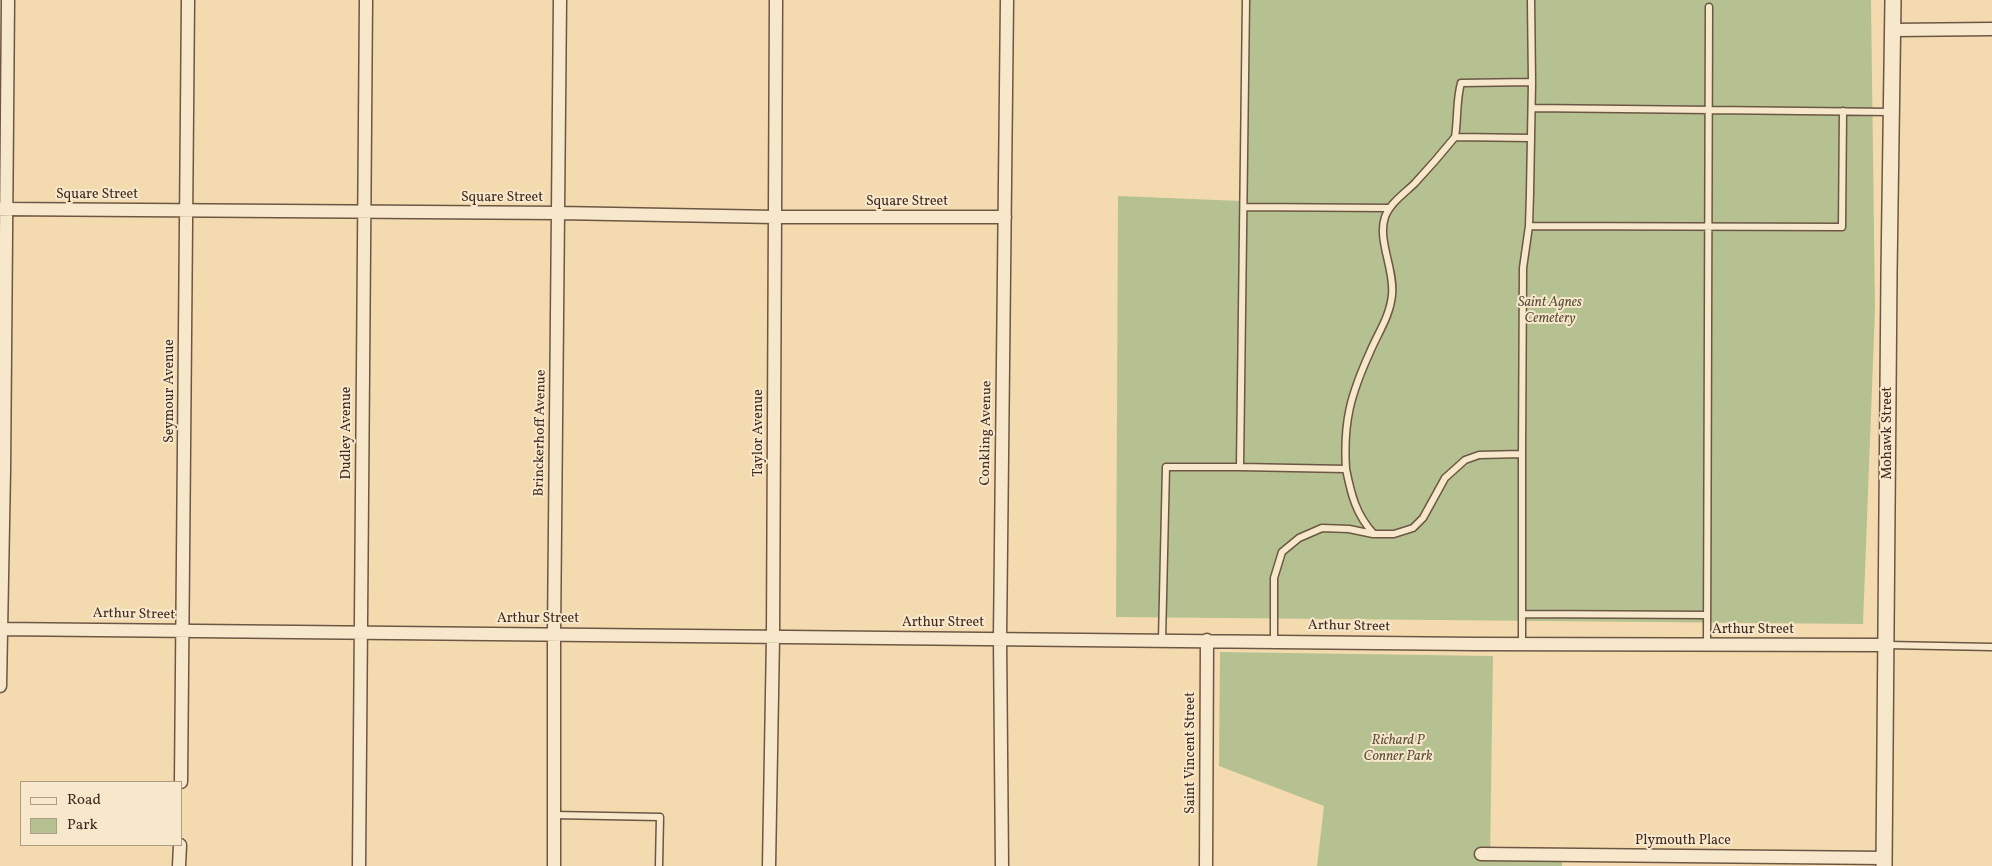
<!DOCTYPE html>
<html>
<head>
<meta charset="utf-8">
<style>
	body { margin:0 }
	#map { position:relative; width:1992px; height:866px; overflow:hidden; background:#f4dbaf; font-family:Vollkorn,serif }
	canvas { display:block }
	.legend { position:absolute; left:20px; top:781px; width:162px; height:65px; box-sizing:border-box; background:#f8e8cb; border:1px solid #ae9c87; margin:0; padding:6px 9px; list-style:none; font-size:15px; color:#3f2921 }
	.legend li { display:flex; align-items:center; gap:10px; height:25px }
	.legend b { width:25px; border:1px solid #ae9c87 }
</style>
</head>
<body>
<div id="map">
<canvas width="1992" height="866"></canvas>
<ul class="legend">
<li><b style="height:6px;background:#f8e8cb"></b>Road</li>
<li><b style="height:14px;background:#b5c190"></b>Park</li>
</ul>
</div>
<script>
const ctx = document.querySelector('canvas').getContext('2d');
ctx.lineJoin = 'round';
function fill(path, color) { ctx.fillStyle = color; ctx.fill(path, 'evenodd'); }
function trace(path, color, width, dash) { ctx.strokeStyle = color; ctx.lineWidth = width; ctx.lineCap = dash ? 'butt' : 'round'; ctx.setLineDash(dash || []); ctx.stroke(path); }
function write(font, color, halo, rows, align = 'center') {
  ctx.font = font + ' Vollkorn,serif'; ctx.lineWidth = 4; ctx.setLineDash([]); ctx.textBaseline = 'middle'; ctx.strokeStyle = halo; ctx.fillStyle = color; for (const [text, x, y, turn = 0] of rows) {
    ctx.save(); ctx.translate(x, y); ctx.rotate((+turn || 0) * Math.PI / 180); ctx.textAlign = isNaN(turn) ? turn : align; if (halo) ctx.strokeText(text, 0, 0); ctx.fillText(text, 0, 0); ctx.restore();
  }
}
const green = new Path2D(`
	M1246 0H1871L1875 309 1863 624 1116 617 1118 196 1241 201Z
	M1220 652 1493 656 1490 861 1562 862V866H1317L1324 806 1219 766Z`);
const service = new Path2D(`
	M1246 0 1240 467 1346 469C1351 494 1356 515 1374 534H1394L1413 528 1423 518 1445 478 1465 460 1479 455 1522 454V644
	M1532 108 1891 112
	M1455 137C1458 119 1456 101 1461 83L1532 82
	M1244 207 1389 208
	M1529 226 1842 227 1843 111
	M1522 454 1523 268 1529 226 1530 193 1532 82 1531 0
	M1346 469C1343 421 1351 394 1370 352 1378 333 1390 316 1392 295 1395 270 1377 240 1385 217 1390 203 1405 193 1415 183 1429 168 1442 153 1455 137L1531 138
	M1522 614 1707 615
	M1162 640 1166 467H1240
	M1274 641V578L1282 552 1299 538 1322 528 1349 529 1373 534
	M1707 645 1709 7
	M1887 645 1992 647
	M554 815 660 817 659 866`);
const minor = new Path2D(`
	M1893 30 1992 29
	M0 209 559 213 775 217H1005
	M0 629 1475 644 1887 645
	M0 686 4 470 8 0
	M181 782 188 0
	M1481 854 1884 858
	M179 866 180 845
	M359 866 366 0
	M554 866V634L560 0
	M769 866 773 637 776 0
	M1002 866 1000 638 1007 0
	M1206 866 1207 640`);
const tertiary = new Path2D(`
	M1884 866 1889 273 1893 0`);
const streetNames = [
	["Square Street",97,195],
	["Square Street",502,198],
	["Square Street",907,202],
	["Seymour Avenue",170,391,-90],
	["Dudley Avenue",347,433,-90],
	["Brinckerhoff Avenue",541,433,-89],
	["Taylor Avenue",759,433,-90],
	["Conkling Avenue",987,433,-89],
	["Mohawk Street",1888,433,-90],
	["Arthur Street",134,615,1],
	["Arthur Street",538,619],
	["Arthur Street",943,623],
	["Arthur Street",1349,627,1],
	["Arthur Street",1753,630],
	["Saint Vincent Street",1191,753,-90],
	["Plymouth Place",1683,841]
];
const parkNames = [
	["Saint Agnes",1550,303],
	["Cemetery",1550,319],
	["Richard P",1398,741],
	["Conner Park",1398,757]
];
fill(green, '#b5c190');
trace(service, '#6c5644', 9);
trace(minor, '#6c5644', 15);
trace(tertiary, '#6c5644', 18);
trace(service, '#f8e8cb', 6);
trace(minor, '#f8e8cb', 12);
trace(tertiary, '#f8e8cb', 15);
write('14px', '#3f2921', '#f8e8cb', streetNames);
write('italic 14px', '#5c4f3d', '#f8e8cb', parkNames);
</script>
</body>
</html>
